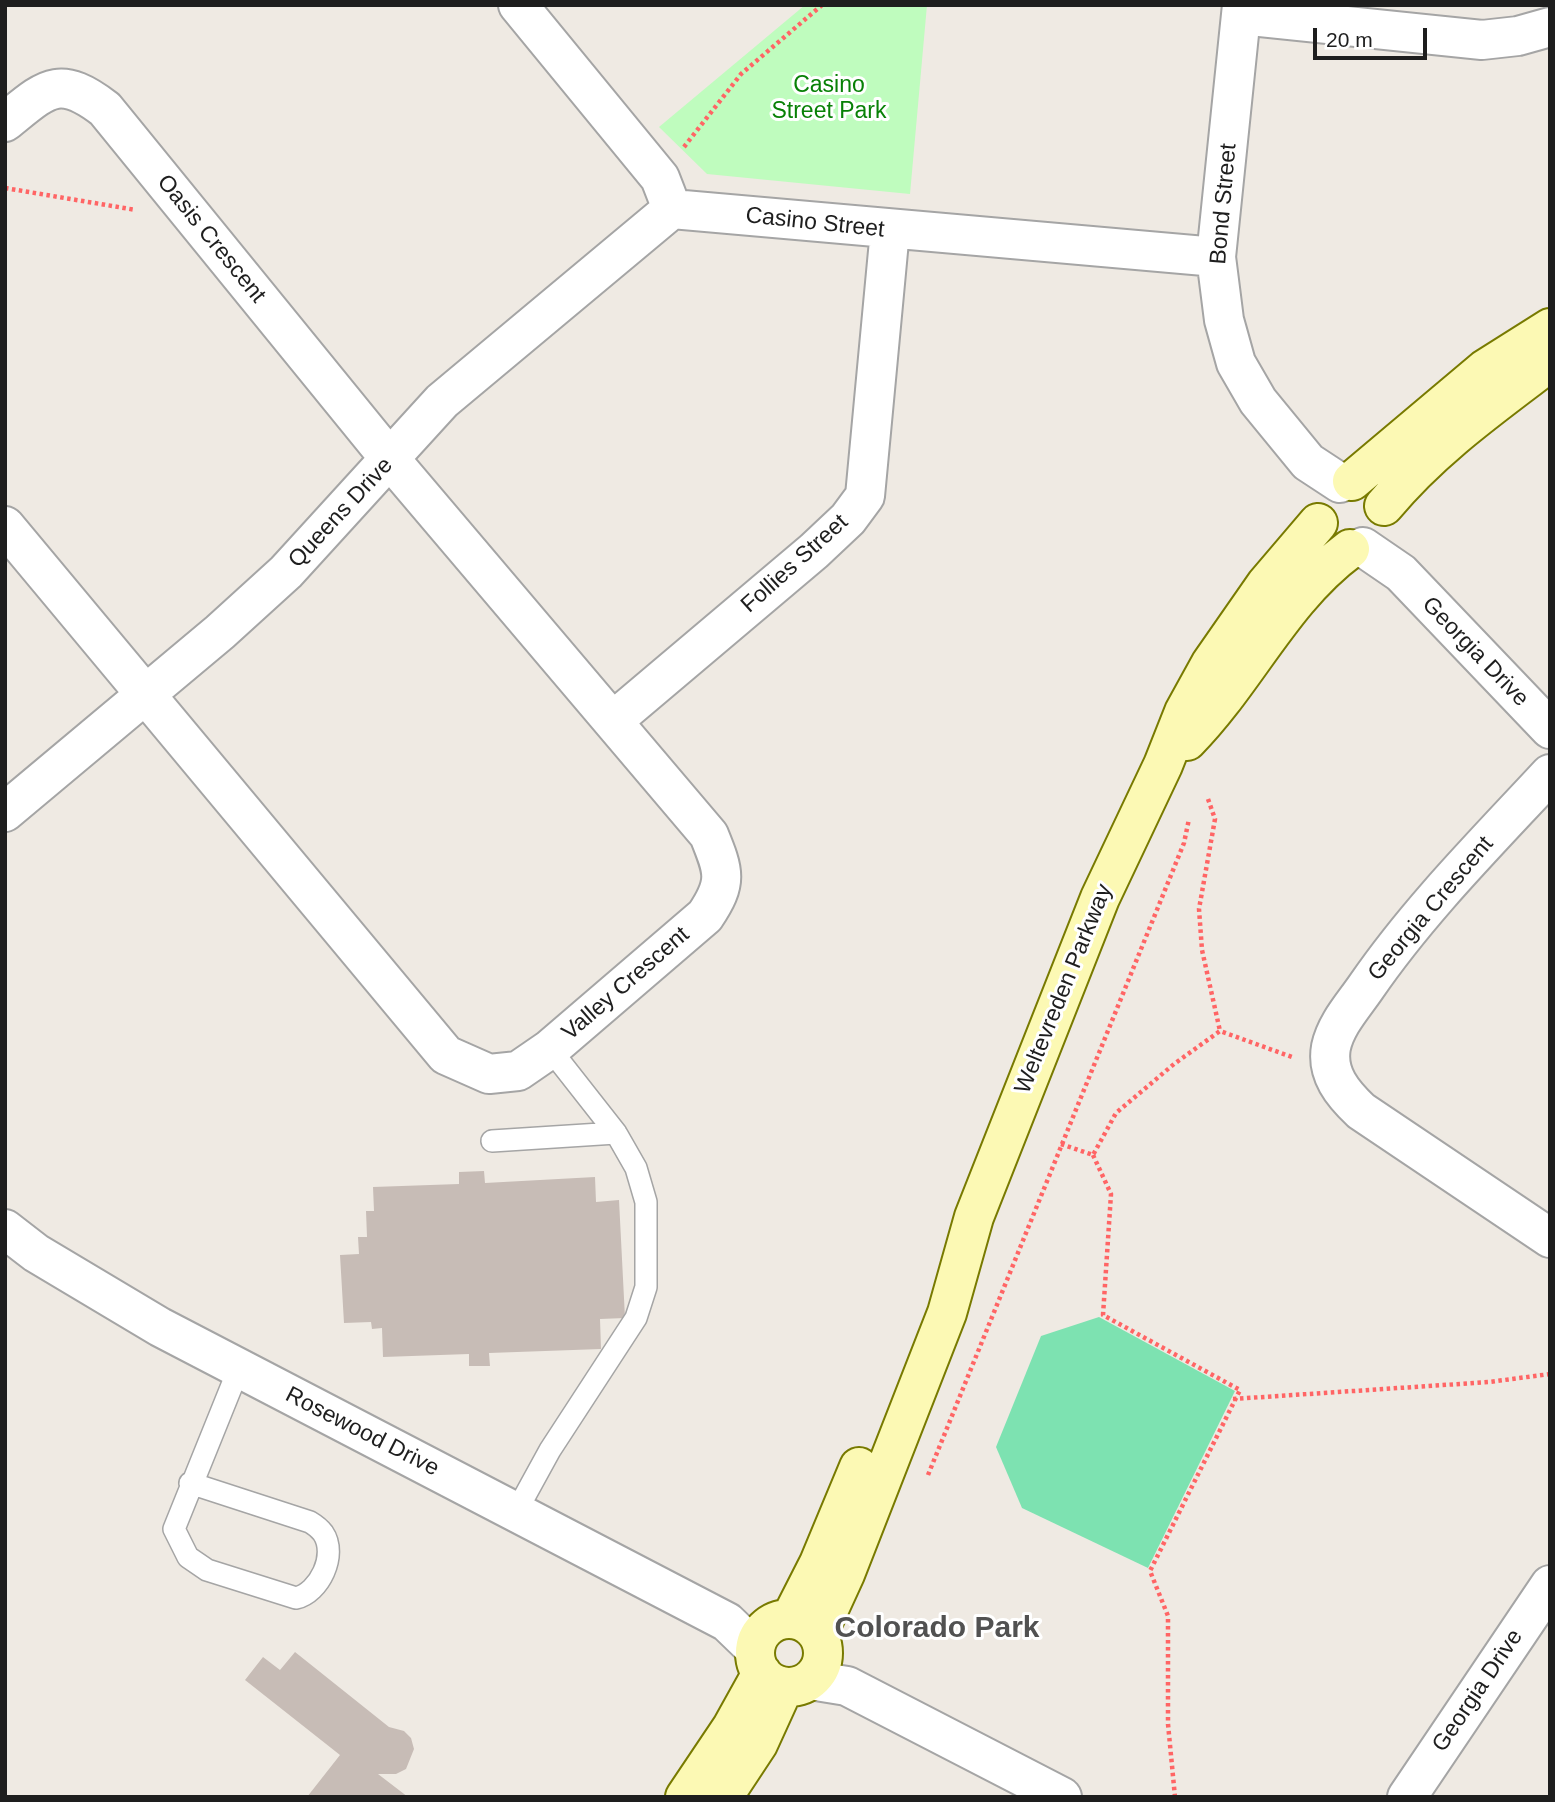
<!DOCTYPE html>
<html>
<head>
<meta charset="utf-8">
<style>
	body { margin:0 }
	#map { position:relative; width:1555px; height:1802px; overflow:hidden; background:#efeae3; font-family:Arial,sans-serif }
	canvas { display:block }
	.frame { position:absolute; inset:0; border:7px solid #1e1e1e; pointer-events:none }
	.scale { position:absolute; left:1313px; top:28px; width:114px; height:32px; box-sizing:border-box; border:4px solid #1e1e1e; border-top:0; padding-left:9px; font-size:21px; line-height:24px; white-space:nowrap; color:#1e1e1e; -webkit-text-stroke:5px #fff; paint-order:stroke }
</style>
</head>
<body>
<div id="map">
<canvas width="1555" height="1802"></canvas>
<div class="frame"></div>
<div class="scale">20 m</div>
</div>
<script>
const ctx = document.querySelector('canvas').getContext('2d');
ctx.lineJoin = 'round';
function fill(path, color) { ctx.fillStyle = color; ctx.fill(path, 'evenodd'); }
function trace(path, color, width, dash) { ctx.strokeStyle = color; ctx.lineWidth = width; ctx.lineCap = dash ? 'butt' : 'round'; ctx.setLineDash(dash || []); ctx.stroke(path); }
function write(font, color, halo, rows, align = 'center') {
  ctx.font = font + ' Arial,sans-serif'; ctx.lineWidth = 6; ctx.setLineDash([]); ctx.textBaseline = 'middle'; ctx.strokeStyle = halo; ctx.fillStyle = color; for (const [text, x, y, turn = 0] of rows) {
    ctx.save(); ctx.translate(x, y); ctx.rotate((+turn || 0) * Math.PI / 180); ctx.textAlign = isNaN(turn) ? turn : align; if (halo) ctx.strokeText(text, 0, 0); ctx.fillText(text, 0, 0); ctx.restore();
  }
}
const park = new Path2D(`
	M805 5H927L910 194 707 174 659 127Z`);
const pitch = new Path2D(`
	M1099 1317 1235 1391 1148 1568 1022 1508 996 1447 1041 1336Z`);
const building = new Path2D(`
	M484 1171 485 1183 595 1177 596 1202 619 1200 625 1318 600 1319 601 1349 489 1353 490 1366H469V1354L383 1357 382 1328 372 1329 371 1322 344 1323 340 1255 359 1254 358 1237H367L366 1211H374L373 1187 459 1184V1172Z
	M295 1652 389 1727 404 1731 411 1738 414 1749 406 1769 396 1774H378L408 1797H307L340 1755 245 1680 263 1657 280 1670Z`);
const path = new Path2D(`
	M684 147 741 74 822 5
	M5 188 136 210
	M1208 799 1215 819 1199 909 1202 950 1220 1031
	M1061 1144 1093 1155 1116 1113 1174 1064 1220 1031 1292 1057
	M1093 1155 1111 1194 1103 1315 1240 1390 1150 1571 1168 1616V1724L1175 1797
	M1233 1399 1489 1382 1550 1374
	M928 1475 1184 843 1189 819`);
const lane = new Path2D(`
	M492 1141 616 1133
	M190 1483 310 1522C315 1525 320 1529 323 1533 338 1555 319 1593 296 1598L207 1570 188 1557 174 1529 239 1368
	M516 1512 550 1450 636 1318 646 1287V1202L636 1168 616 1133 550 1049`);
const street = new Path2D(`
	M518 5 660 178 672 209
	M1242 5 1216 257 1224 320 1236 363 1258 401 1308 462 1340 483
	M1241 15 1482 40 1518 36 1550 27
	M5 122C46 89 58 73 105 109L390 459 709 835C724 872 728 882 705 916L550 1049 518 1071 489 1074 446 1055 5 526
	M672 209 1216 257
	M1363 547 1401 573 1550 729
	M614 720 814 551 848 519 865 496 890 230
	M1550 774C1486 843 1419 910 1366 987 1353 1006 1336 1024 1331 1047 1326 1074 1343 1094 1361 1111L1550 1238
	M5 812 220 632 286 572 442 401 672 209
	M5 1229 36 1253 160 1327 727 1622 755 1649
	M810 1680 847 1686 1062 1797
	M1407 1797 1550 1585`);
const secondary = new Path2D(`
	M1352 481 1485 369 1550 328
	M1384 506C1431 449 1492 406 1550 362
	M1187 741C1247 680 1281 600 1350 549
	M791 1618 819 1563 859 1467
	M755 1653a34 34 0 1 1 68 0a34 34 0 1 1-68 0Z
	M818 1633 845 1574 947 1313 974 1217 1100 898 1163 765 1184 712 1211 663 1266 584 1318 523
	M685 1797 732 1727 762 1673
	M723 1797 758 1744 784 1687`);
const parkNames = [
	["Casino",829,86],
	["Street Park",829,112]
];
const streetNames = [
	["Bond Street",1224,204,-85],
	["Casino Street",815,223,6],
	["Oasis Crescent",211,239,51],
	["Queens Drive",341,513,-47],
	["Follies Street",795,564,-42],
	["Georgia Drive",1475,652,46],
	["Georgia Crescent",1431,909,-50],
	["Valley Crescent",626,984,-41],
	["Weltevreden Parkway",1064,989,-68],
	["Rosewood Drive",362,1432,27],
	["Georgia Drive",1478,1691,-56]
];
const districtNames = [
	["Colorado Park",937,1629]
];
fill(park, '#bffcbe');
fill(pitch, '#7de2b1');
fill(building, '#c7bcb6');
trace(lane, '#a5a5a5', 24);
trace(street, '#a5a5a5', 42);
trace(secondary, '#787a00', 42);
trace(path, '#ff6565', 4.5, [3.5, 3.5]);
trace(lane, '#fff', 21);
trace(street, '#fff', 38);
trace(secondary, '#fcf9b4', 38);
write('23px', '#088106', '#fff', parkNames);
write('23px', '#1e1e1e', '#fff', streetNames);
write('bold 30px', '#515151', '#fff', districtNames);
</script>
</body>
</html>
